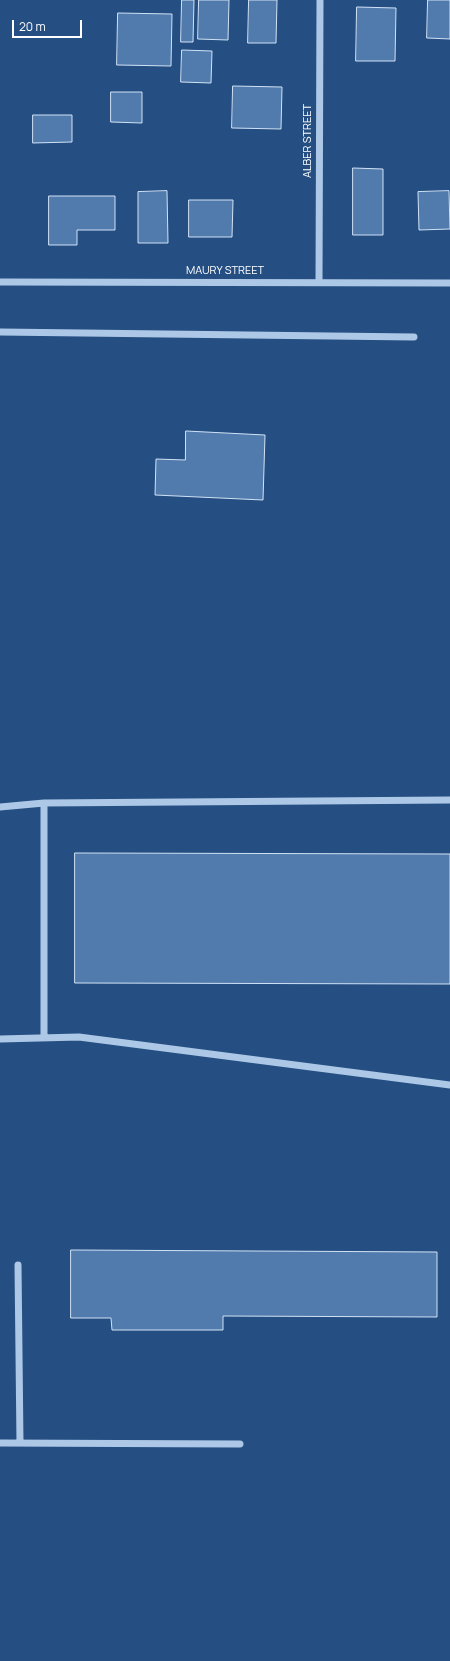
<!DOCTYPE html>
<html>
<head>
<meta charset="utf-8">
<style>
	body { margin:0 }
	#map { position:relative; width:450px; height:1661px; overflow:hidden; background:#254f82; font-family:Manrope,sans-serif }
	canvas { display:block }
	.scale { position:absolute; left:12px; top:20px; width:70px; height:18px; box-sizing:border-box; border:2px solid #fff; border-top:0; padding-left:5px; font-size:12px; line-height:14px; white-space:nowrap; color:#fff; -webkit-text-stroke:3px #254f82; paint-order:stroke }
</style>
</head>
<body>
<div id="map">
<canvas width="450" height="1661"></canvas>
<div class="scale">20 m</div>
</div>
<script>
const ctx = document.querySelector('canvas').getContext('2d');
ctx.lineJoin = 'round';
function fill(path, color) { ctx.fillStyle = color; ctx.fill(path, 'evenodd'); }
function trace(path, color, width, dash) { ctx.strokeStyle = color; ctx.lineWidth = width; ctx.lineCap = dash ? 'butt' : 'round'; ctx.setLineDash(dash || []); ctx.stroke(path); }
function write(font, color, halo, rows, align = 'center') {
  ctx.font = font + ' Manrope,sans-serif'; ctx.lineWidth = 3; ctx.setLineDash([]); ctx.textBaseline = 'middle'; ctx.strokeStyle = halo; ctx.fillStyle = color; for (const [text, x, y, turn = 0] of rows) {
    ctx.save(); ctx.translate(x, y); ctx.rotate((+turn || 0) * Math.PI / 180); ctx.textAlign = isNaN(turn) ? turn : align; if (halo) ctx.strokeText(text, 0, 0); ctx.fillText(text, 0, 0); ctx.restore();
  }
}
const building = new Path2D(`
	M182 0H194L193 42H181Z
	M199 0H229L228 40 198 39Z
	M249 0H277L276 43H248Z
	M428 0H450V39L427 38Z
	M357 7 396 8 395 61H356Z
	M118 13 172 14 171 66 117 65Z
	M182 50 212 51 211 83 181 82Z
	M233 86 282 87 281 129 232 128Z
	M111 92H142V123L111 122Z
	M33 115H72V142L33 143Z
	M353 168 383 169V235H353Z
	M167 191 168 243H138V192Z
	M449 191 450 229 419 230 418 192Z
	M49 196H115V230H77V245H49Z
	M189 200H233L232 237H189Z
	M186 431 265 435 263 500 155 495 156 459 185 460Z
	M75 853 450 854V984L75 983Z
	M71 1250 437 1252V1317L223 1316V1330H112L111 1318H71Z`);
const minor = new Path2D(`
	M0 282 450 283
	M319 282 320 0
	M0 332 414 337
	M44 803V1038
	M0 807 44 803 450 800
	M0 1039 79 1037 450 1085
	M18 1265 20 1443
	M0 1443 240 1444`);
const streetNames = [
	["ALBER STREET",308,141,-90],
	["MAURY STREET",225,271]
];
fill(building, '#517bac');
trace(building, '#d1e2f6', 1);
trace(minor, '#adc8e7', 7);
write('11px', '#fff', '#254f82', streetNames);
</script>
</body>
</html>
